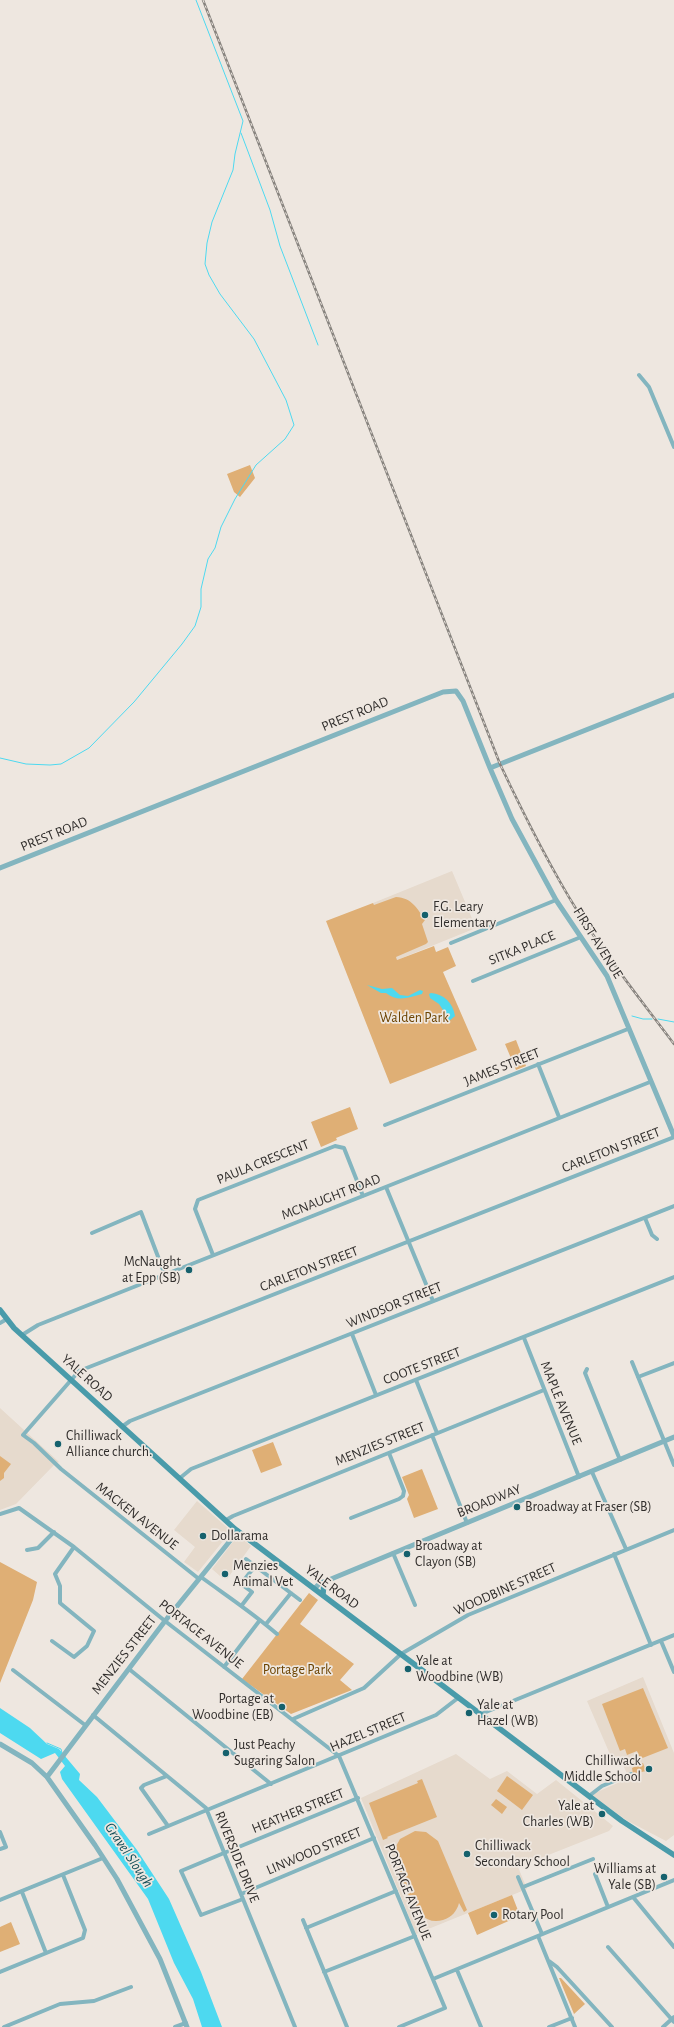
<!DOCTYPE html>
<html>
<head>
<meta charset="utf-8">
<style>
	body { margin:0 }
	canvas { display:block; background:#eee7e0 }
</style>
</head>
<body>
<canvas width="674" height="2027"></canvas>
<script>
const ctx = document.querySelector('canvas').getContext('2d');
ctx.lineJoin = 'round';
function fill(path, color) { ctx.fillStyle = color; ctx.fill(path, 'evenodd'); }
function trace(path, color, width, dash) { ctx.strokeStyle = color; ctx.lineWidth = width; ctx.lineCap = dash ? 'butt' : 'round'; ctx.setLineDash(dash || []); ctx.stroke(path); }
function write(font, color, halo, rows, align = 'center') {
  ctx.font = font + ' "Alegreya Sans",sans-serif'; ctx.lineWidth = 3.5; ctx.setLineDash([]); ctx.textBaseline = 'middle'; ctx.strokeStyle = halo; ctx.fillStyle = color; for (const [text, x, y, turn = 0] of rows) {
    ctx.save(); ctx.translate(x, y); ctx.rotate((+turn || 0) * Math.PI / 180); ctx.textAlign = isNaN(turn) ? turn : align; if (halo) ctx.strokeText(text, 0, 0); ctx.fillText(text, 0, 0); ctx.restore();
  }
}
const built = new Path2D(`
	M452 871 476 928 397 960 373 903Z
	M0 1408 59 1462 55 1464 16 1504 0 1510Z
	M197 1501 230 1530 228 1535 198 1572 184 1562 195 1547 174 1530Z
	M240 1537 251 1546 227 1579 220 1576 212 1569 236 1538Z
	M643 1677 674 1753V1835L666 1841 626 1820 593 1796 595 1793 629 1778 619 1756 612 1759 587 1701Z
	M456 1754 490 1779 507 1771 537 1794 556 1780 613 1826 609 1831 518 1867 527 1889 416 1934 361 1798Z`);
const green = new Path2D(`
	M250 465 255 478 240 497 234 492 227 474Z
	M396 897C412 898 417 908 425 920L422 924 428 942 426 944 396 957 397 960 434 946 436 952 448 947 456 966 443 972 477 1050 390 1084 326 921 373 903 374 905Z
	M516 1040 526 1066 516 1070 505 1044Z
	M350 1107 358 1129 336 1138 337 1140 321 1147 311 1122Z
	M273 1442 282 1465 261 1473 252 1450Z
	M0 1456 11 1464 4 1473V1478L0 1481Z
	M422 1469 438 1509 414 1518 407 1499 409 1495 402 1477Z
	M0 1562 37 1582 33 1600 0 1683Z
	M309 1593 318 1600 300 1624 354 1664 340 1680 352 1690 291 1714 242 1679Z
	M643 1688 668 1748 640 1759 637 1751 627 1755 625 1749 620 1751 602 1704Z
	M643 1763 646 1771 633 1774 632 1768Z
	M507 1776 533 1795 522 1810 497 1791Z
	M422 1779 437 1817 387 1837 388 1838 383 1840 369 1803 418 1783 417 1781Z
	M496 1799 507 1807 502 1814 491 1805Z
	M415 1831 426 1832 438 1841 467 1910 464 1912 459 1903C457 1911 452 1917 443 1920 414 1929 404 1881 396 1861L395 1848 400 1839Z
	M512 1895 519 1913 512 1916 513 1919 477 1935 468 1913Z
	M11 1922 20 1944 0 1952V1927Z
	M559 1978H561L585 2004 574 2014Z`);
const water = new Path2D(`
	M367 985 382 989 392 988 400 995 408 996 420 990 423 991 422 994C409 997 398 1003 386 993H381Z
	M431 993C444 994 453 1003 455 1016L448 1022 442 1023 443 1010 439 1004 430 998 429 994Z
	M0 1708 30 1728 47 1744 59 1749 80 1774 79 1780 97 1797 137 1850 169 1899 201 1972 222 2027H202L193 1999 174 1963 148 1899 62 1779 60 1772 65 1766 55 1753 41 1759 0 1733Z`);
const stream = new Path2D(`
	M241 133 270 210 280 246 318 345
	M0 758 26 764 50 765 61 764 89 748 134 702 182 644 195 626 201 607V589L208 559 215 548 221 527 235 499 256 465 285 439 294 425 286 400 254 339 220 294 209 275 205 264 207 243 212 222 233 170 235 154 243 121 196 0
	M632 1016 643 1019H652
	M658 1019 674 1022
	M47 1743 61 1749 62 1753`);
const minor = new Path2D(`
	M639 375 649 387 674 447
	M451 943 556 900
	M473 981 581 937
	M538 1064 559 1117
	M385 1125 628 1029
	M386 1187 433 1301
	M645 1218 652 1235 657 1239
	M92 1233 141 1212 165 1275
	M213 1255 195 1209 198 1200 335 1146 344 1148 363 1196
	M0 1323 7 1319
	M352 1334 376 1395
	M22 1335 38 1325 650 1082
	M524 1338 579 1477
	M632 1362 674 1465
	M587 1369 585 1373 620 1460
	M638 1377 674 1363
	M416 1380 437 1433
	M123 1426 130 1421 674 1206
	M432 1435 467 1523
	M592 1472 626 1549
	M180 1478 191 1469 674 1277
	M0 1514 19 1508 74 1547 165 1621 339 1756 445 2008 399 2027
	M351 1518 399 1499 403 1496 404 1491 389 1453
	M226 1520 233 1516 544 1390
	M27 1550 38 1548 54 1532
	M393 1553 415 1605
	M614 1554 651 1645
	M246 1559 300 1600
	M201 1577C227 1596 253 1613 277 1634
	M199 1579 61 1469 34 1443 23 1435 79 1371 674 1137
	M242 1605 252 1592 241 1584 255 1566
	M266 1624 291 1593
	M52 1641 74 1657 87 1646 94 1631 60 1603V1586L55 1574 74 1547
	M661 1641 674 1672
	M224 1667 260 1620
	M129 1669 271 1784
	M13 1670 85 1725
	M481 1714 674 1635
	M93 1715 206 1808 295 2027
	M293 1719 364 1688 401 1654 468 1615 674 1530
	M167 1776 144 1785 141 1788 168 1826
	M589 1796 602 1786 631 1774
	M0 1832 6 1847 0 1849
	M149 1834 436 1715 458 1698
	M224 1853 358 1798
	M224 1853 181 1871 201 1915 243 1899
	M595 1874 608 1907
	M518 1877 542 1934
	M523 1887 593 1859
	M22 1892 46 1953
	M241 1894 374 1838
	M633 1897 674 1947
	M0 1900 103 1858
	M303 1920 347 2027
	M306 1928 396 1891
	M538 1936 575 2027
	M608 1947 674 2022
	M549 1961 557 1967 612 2027
	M457 1970 481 2027
	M0 1972 83 1938 85 1930 63 1875
	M324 1972 415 1936
	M433 1979 674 1880
	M4 2027 60 2004 94 2001 131 1987
	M175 2027 186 2023
	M549 2027 572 2018
	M663 2027 674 2017`);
const tertiary = new Path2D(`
	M490 768 674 695
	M0 868 443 692 456 691 463 701 490 768 512 819 556 900 607 976 674 1136
	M315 1588 319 1584 674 1437
	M0 1744 32 1763 47 1777 95 1845 117 1879 160 1959 187 2027
	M47 1777 165 1621 238 1531`);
const secondary = new Path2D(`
	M0 1310 14 1328 235 1529 622 1821 674 1855
	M323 1594 324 1582`);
const rail = new Path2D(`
	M203 0 500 764C524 815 548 864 578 912 607 958 641 1000 674 1044`);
const markers = [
	[425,915,4,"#15616d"],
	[189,1270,4,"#15616d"],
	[58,1444,4,"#15616d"],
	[517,1507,4,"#15616d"],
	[203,1536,4,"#15616d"],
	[407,1554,4,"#15616d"],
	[225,1574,4,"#15616d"],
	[408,1669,4,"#15616d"],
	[282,1707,4,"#15616d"],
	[469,1713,4,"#15616d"],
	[226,1753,4,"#15616d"],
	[649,1769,4,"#15616d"],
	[602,1814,4,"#15616d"],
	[467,1854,4,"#15616d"],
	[664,1877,4,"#15616d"],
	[494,1915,4,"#15616d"]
];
const streetNames = [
	["PREST ROAD",355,714,-22],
	["PREST ROAD",54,834,-22],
	["FIRST AVENUE",598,943,58],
	["SITKA PLACE",522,948,-22],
	["JAMES STREET",502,1067,-22],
	["CARLETON STREET",611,1150,-21],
	["PAULA CRESCENT",263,1162,-22],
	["MCNAUGHT ROAD",331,1197,-21],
	["CARLETON STREET",309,1269,-21],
	["WINDSOR STREET",394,1305,-22],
	["COOTE STREET",422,1366,-21],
	["YALE ROAD",87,1378,42],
	["MAPLE AVENUE",561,1403,68],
	["MENZIES STREET",380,1444,-22],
	["BROADWAY",489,1501,-22],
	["MACKEN AVENUE",137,1516,38],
	["YALE ROAD",332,1587,37],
	["WOODBINE STREET",505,1589,-24],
	["PORTAGE AVENUE",201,1634,38],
	["MENZIES STREET",124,1655,-52],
	["HAZEL STREET",368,1732,-23],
	["HEATHER STREET",298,1811,-22],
	["LINWOOD STREET",314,1851,-23],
	["RIVERSIDE DRIVE",237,1857,68],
	["PORTAGE AVENUE",408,1892,68]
];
const poiNames = [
	["F.G. Leary",433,907],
	["Elementary",433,923],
	["McNaught",181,1262,"right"],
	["at Epp (SB)",181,1278,"right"],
	["Chilliwack",66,1436],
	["Alliance church.",66,1452],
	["Broadway at Fraser (SB)",525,1507],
	["Dollarama",211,1536],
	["Broadway at",415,1546],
	["Clayon (SB)",415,1562],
	["Menzies",233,1566],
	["Animal Vet",233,1582],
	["Yale at",416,1661],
	["Woodbine (WB)",416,1677],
	["Portage at",274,1699,"right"],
	["Woodbine (EB)",274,1715,"right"],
	["Yale at",477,1705],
	["Hazel (WB)",477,1721],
	["Just Peachy",234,1745],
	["Sugaring Salon",234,1761],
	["Chilliwack",641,1761,"right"],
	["Middle School",641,1777,"right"],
	["Yale at",594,1806,"right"],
	["Charles (WB)",594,1822,"right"],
	["Chilliwack",475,1846],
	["Secondary School",475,1862],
	["Williams at",656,1869,"right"],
	["Yale (SB)",656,1885,"right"],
	["Rotary Pool",502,1915]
];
const parkNames = [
	["Walden Park",414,1018],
	["Portage Park",297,1670]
];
const waterNames = [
	["Gravel Slough",129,1855,56]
];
fill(built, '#e6dacd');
fill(green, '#dfaf75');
fill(water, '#4dd9f0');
trace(stream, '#4dd9f0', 1);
trace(minor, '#83b5bf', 4);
trace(tertiary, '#83b5bf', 5);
trace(secondary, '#499baa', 5.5);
trace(rail, '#87837e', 2.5);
trace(rail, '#eee7e0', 1, [3]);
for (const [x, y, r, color] of markers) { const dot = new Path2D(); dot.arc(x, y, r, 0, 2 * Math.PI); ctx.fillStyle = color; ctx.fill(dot); trace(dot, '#eee7e0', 1.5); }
write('14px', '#312e2c', '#eee7e0', streetNames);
write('14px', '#312e2c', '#eee7e0', poiNames, 'left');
write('14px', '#6c4300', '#eee7e0', parkNames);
write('italic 15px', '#124e58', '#eee7e0', waterNames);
</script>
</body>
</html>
